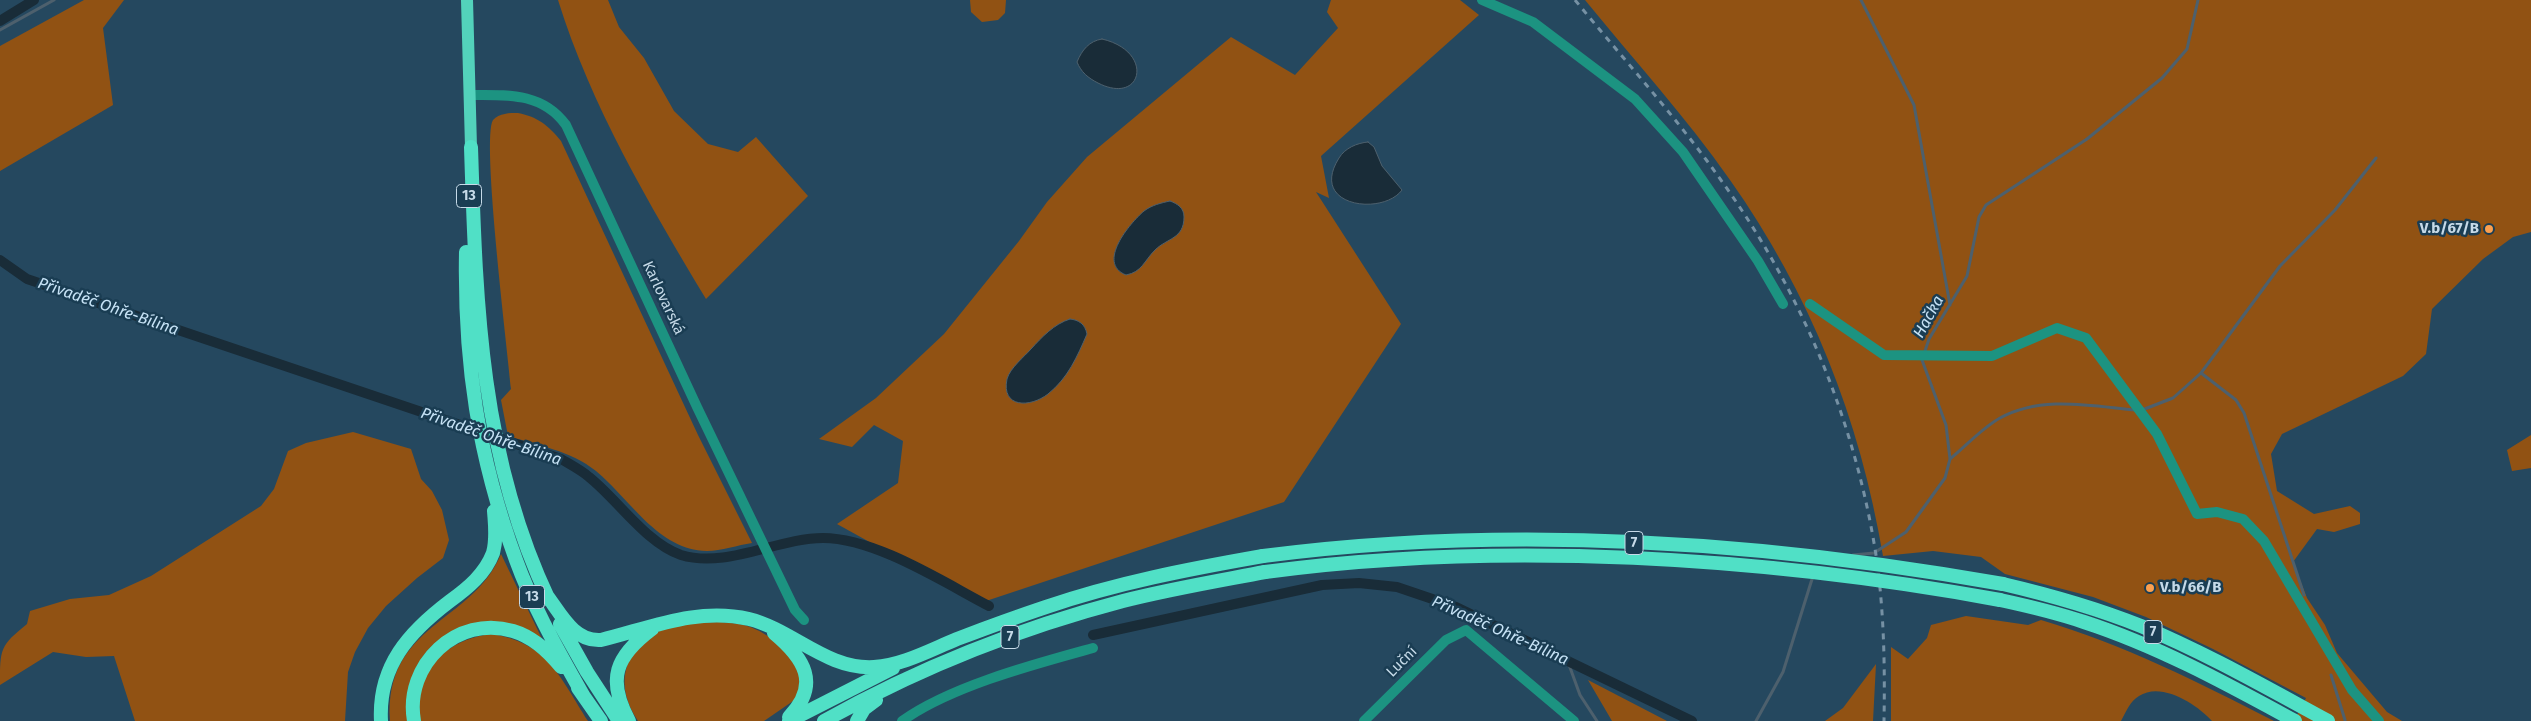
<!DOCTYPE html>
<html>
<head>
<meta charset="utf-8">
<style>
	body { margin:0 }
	canvas { display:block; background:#25485f }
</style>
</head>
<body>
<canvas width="2531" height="721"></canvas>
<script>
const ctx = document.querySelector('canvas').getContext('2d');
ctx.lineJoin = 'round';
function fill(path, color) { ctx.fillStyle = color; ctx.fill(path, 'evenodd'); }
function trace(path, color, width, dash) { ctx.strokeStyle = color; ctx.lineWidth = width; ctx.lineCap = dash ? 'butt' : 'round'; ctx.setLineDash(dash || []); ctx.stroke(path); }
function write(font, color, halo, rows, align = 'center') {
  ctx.font = font + ' "Fira Sans",sans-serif'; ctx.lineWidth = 5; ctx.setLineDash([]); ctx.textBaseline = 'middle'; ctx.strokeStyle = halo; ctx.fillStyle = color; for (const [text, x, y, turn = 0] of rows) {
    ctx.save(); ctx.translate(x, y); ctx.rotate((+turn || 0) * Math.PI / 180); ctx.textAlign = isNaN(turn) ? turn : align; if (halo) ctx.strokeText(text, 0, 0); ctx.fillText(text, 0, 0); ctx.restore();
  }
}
const green = new Path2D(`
	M84 0H124L103 28 113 105 0 171V46Z
	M558 0H608L619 27 644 58 674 111 708 144 738 152 756 137 808 196 706 299C649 204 591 106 558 0Z
	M970 0H1006L1005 13 998 20 982 22 971 12Z
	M1331 0H1460L1479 15 1321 156 1329 198 1316 192 1401 324 1284 502 980 603 837 524 898 483 903 441 874 425 852 447 819 439 876 398 944 334 1019 241 1047 202 1087 157 1231 37 1295 75 1338 28 1327 12Z
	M1585 0H2531V232L2513 237 2483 259 2432 309 2426 354 2403 376 2282 434 2271 454 2277 491 2314 514 2350 506 2360 513V524L2334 532 2317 529 2293 562 2307 598 2325 625 2337 653 2387 712 2402 721H2294L2306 698 2213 649 2146 617 2093 597 2005 574 1981 557 1933 551 1883 556C1860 419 1810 293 1730 180 1686 117 1633 59 1585 0Z
	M518 113C538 117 548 125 561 141L698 435 752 543C738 545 721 551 707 551 658 550 630 499 596 471 571 451 537 445 508 436L501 400 511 389C508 353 481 138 493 120 499 113 510 113 518 113Z
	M353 432 411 449 421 479 432 491 442 510 449 540 443 558 417 578 386 606 368 628 355 652 348 672 345 721H135L114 656 86 657 53 652 0 685C0 648 0 646 27 624L30 611 70 599 109 595 151 576 261 506 274 489 288 451 306 443Z
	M2531 435V468L2512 471 2507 450Z
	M501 554 543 641 468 625C423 641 404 674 408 721H390C384 623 472 624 501 554Z
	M1966 616 2028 625 2041 620C2123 644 2198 682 2274 721H2212C2197 704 2161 681 2139 696 2130 701 2126 712 2121 721H1891V647L1908 659 1927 638 1931 625Z
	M720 622C728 623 738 623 747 626 768 632 802 658 800 683 800 688 797 694 796 699L764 721H638C615 687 621 652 659 631 677 622 700 623 720 622Z
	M491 634C547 642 560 677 588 721H420C420 713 418 702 420 694 426 658 457 638 491 634Z
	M1876 664 1873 721H1825L1843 708Z
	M1588 680 1667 721H1612Z`);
const water = new Path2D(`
	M1102 39C1155 51 1143 106 1098 83 1088 78 1081 72 1077 62 1082 50 1089 41 1102 39Z
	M1368 142 1374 147 1382 166 1402 190C1383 216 1308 207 1339 158 1345 148 1357 143 1368 142Z
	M1170 201C1178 204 1184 208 1184 217 1184 239 1167 238 1155 250 1144 261 1142 272 1126 275 1096 263 1130 223 1144 211 1152 205 1161 203 1170 201Z
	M1070 319C1079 320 1085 324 1087 334 1077 357 1068 378 1048 394 1030 408 1001 408 1007 379 1010 368 1024 357 1031 349 1042 337 1054 324 1070 319Z`);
const stream = new Path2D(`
	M1861 0 1914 105 1950 305
	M0 30 54 0
	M2201 373 2280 266 2335 210 2376 158
	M2142 410 2173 398 2201 373 2236 400 2244 413 2304 595
	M1950 459C1966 446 1982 428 2000 418 2042 395 2091 406 2136 410
	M1853 555 1874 553 1906 532 1945 478 1950 459 1946 425 1922 360 1929 339 1967 276 1979 217 1986 205 2087 139 2162 78 2187 49 2198 0
	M1568 662 1580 695 1597 721
	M2331 675 2345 720
	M1756 721 1783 672 1813 576`);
const canal = new Path2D(`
	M0 21 34 0
	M0 260 27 279 561 459C571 465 581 470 589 477 618 500 646 543 681 555 726 569 778 538 823 538 875 538 943 582 989 606
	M1093 635 1322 585 1359 583 1397 587 1456 607 1692 721`);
const minor = new Path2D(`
	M1482 0 1533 22 1635 99 1683 152 1758 261 1783 304
	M470 95C507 95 542 92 566 125L697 407 795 610 804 620
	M1810 304 1884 355 1992 356 2057 328 2086 338 2157 434 2197 514 2217 512 2243 519 2264 541 2352 690 2379 721
	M902 721C951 686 1035 664 1093 648
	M1364 721 1446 640 1466 630 1574 721`);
const primary = new Path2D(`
	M467 0 471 147`);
const trunk = new Path2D(`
	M471 147C476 304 480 455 549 600
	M466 252C464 363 478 456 516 560 533 607 559 652 583 695
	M2003 584C2050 595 2096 608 2141 626 2206 653 2267 688 2328 721
	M545 593C560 612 573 642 601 640 650 628 697 607 749 619 793 630 827 670 874 667 903 665 930 650 957 639 986 628 1016 617 1046 607 1116 583 1189 569 1263 556
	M2000 600C2028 606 2057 613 2084 622 2158 646 2227 684 2295 721
	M560 624 587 672 619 721
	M774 633C804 658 821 684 789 717
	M578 688 601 721
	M381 721C378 666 409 632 450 601 468 588 485 574 493 553 497 539 495 525 494 511
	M414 721C404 665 457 614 513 631 533 637 549 652 561 667
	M629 721C606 679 616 656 652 629
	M789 721 893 668
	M824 721C917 669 1020 628 1123 601 1170 589 1218 581 1265 572
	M857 721 864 709 876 700`);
const rail = new Path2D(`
	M1575 0C1625 61 1678 119 1723 183 1802 293 1855 421 1876 555 1884 610 1885 666 1884 721`);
const trunkBridge = new Path2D(`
	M1263 556C1508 524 1760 541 2003 584
	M1265 572C1501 540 1766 557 2000 600`);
const markers = [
	[2489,229,5,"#fa9f4f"],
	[2150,588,5,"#fa9f4f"]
];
const shields = [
	[469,196,25],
	[1634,543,18],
	[532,597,25],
	[2153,632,18],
	[1010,637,18]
];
const shieldNames = [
	["13",469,196],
	["7",1634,543],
	["13",532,597],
	["7",2153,632],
	["7",1010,637]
];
const poiNames = [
	["V.b/67/B",2479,229],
	["V.b/66/B",2160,588,"left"]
];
const streetNames = [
	["Karlovarská",663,298,65],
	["Luční",1402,662,-45]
];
const waterNames = [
	["Přivaděč Ohře-Bílina",108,307,19],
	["Hačka",1929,317,-61],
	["Přivaděč Ohře-Bílina",491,437,19],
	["Přivaděč Ohře-Bílina",1500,631,24]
];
fill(green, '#915213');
fill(water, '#192c38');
trace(water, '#4d606d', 1);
trace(stream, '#4d606d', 3);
trace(canal, '#192c38', 10);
trace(minor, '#1c9381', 10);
trace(primary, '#53d2bb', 12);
trace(trunk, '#50e0c6', 14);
trace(rail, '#7691a4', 3, [6, 6]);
trace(trunkBridge, '#50e0c6', 14);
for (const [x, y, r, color] of markers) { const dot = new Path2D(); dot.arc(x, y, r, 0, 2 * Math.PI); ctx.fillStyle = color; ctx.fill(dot); trace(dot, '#1a3d53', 2); }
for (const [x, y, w] of shields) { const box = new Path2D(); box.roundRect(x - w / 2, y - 11.5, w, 23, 4); ctx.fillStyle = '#1a3d53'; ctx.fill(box); trace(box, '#c6dae8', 1); }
write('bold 14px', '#c6dae8', null, shieldNames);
write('bold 15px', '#c6dae8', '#1a3d53', poiNames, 'right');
write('15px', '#c6dae8', '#1a3d53', streetNames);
write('italic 16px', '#c7e3f6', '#1a3d53', waterNames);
</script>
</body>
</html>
